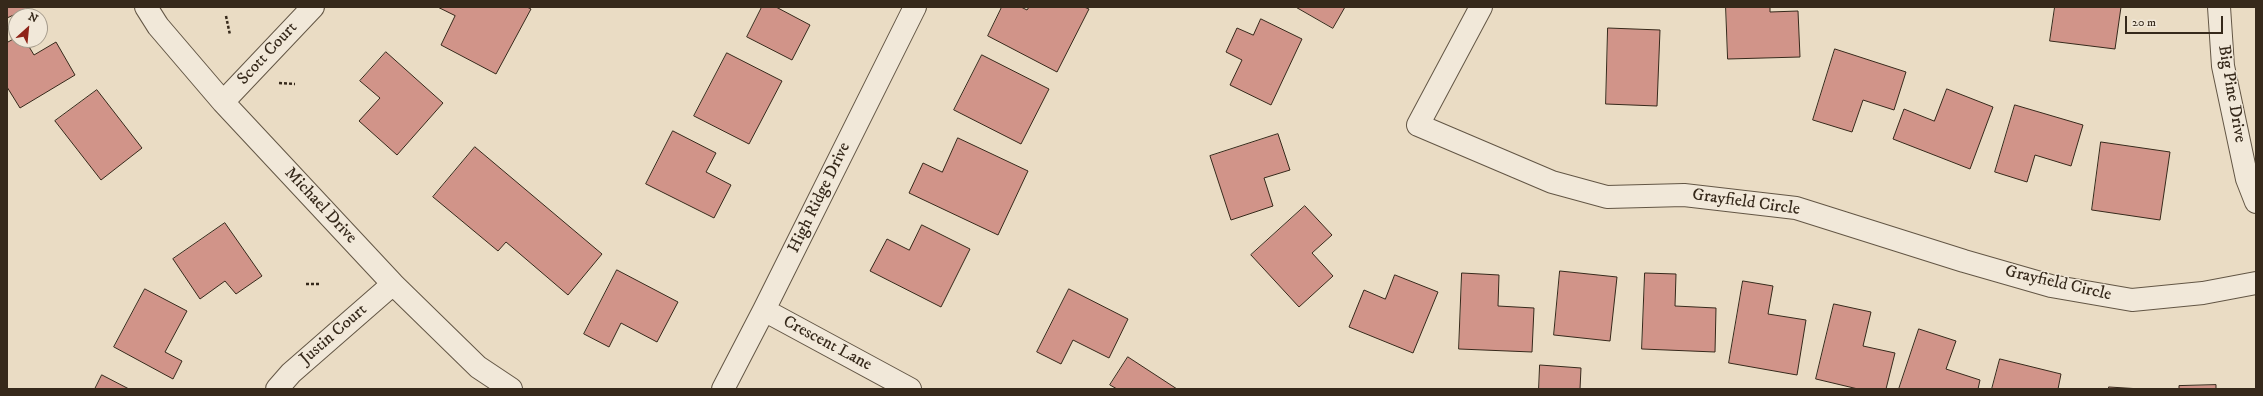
<!DOCTYPE html>
<html>
<head>
<meta charset="utf-8">
<style>
	body { margin:0 }
	#map { position:relative; width:2263px; height:396px; overflow:hidden; background:#eadcc4; font-family:"IM FELL DW Pica",serif }
	canvas { display:block }
	.frame { position:absolute; inset:0; border:8px solid #36291b; pointer-events:none }
	.north { position:absolute; left:8px; top:8px; width:40px; height:40px; box-sizing:border-box; background:#f1e8d9; border:1px solid #a69c8d; border-radius:50%; rotate:27deg; font-size:11px; font-weight:700; line-height:16px; text-align:center; color:#36291b }
	.north::after { content:''; display:block; margin:auto; width:14px; height:18px; background:#8f2418; clip-path:polygon(50% 0,100% 100%,50% 72%,0 100%) }
	.scale { position:absolute; left:2125px; top:16px; width:98px; height:18px; box-sizing:border-box; border:2px solid #36291b; border-top:0; padding-left:5px; font-size:12px; line-height:14px; white-space:nowrap; color:#36291b; -webkit-text-stroke:3px #f1e8d9; paint-order:stroke }
</style>
</head>
<body>
<div id="map">
<canvas width="2263" height="396"></canvas>
<div class="frame"></div>
<div class="north">N</div>
<div class="scale">20 m</div>
</div>
<script>
const ctx = document.querySelector('canvas').getContext('2d');
ctx.lineJoin = 'round';
function fill(path, color) { ctx.fillStyle = color; ctx.fill(path, 'evenodd'); }
function trace(path, color, width, dash) { ctx.strokeStyle = color; ctx.lineWidth = width; ctx.lineCap = dash ? 'butt' : 'round'; ctx.setLineDash(dash || []); ctx.stroke(path); }
function write(font, color, halo, rows, align = 'center') {
  ctx.font = font + ' "IM FELL DW Pica",serif'; ctx.lineWidth = 3; ctx.setLineDash([]); ctx.textBaseline = 'middle'; ctx.strokeStyle = halo; ctx.fillStyle = color; for (const [text, x, y, turn = 0] of rows) {
    ctx.save(); ctx.translate(x, y); ctx.rotate((+turn || 0) * Math.PI / 180); ctx.textAlign = isNaN(turn) ? turn : align; if (halo) ctx.strokeText(text, 0, 0); ctx.fillText(text, 0, 0); ctx.restore();
  }
}
const building = new Path2D(`
	M7 7H31L7 18Z
	M438 7H527L531 9 496 74 441 45 455 16Z
	M762 7H776L810 25 792 60 747 37Z
	M1002 7H1021L1027 10 1029 7H1084L1089 9 1057 72 988 36Z
	M1296 7H1345L1333 28Z
	M1726 7H1770V12L1798 11 1800 57 1728 59Z
	M2055 7H2121L2115 49 2050 41Z
	M1261 19 1302 39 1271 105 1230 85 1242 60 1226 52 1237 28 1253 35Z
	M1608 28 1660 30 1657 106 1606 104Z
	M16 38V40H25L34 55 56 42 75 75 20 108 7 87V43Z
	M1835 49 1906 72 1894 110 1863 100 1852 132 1813 120Z
	M386 52 443 103 397 155 359 121 380 98 360 81Z
	M727 53 782 81 749 144 694 116Z
	M982 55 1049 89 1021 144 954 110Z
	M1947 89 1993 107 1970 169 1893 139 1904 109 1934 121Z
	M97 90 142 148 101 180 55 121Z
	M2015 105 2083 125 2071 166 2035 155 2027 182 1995 172Z
	M673 131 716 153 706 172 731 185 714 218 646 184Z
	M1278 134 1290 170 1264 178 1273 206 1231 220 1210 156Z
	M958 138 1028 171 998 235 909 193 923 163 942 172Z
	M2101 142 2170 152 2160 220 2092 210Z
	M475 147 602 254 568 295 506 242 498 251 433 197Z
	M1305 206 1332 235 1312 253 1333 276 1299 307 1251 255Z
	M225 223 262 276 236 294 225 281 200 299 173 259Z
	M922 225 970 249 941 307 870 271 887 239 909 250Z
	M617 270 678 302 657 342 621 323 609 347 584 334Z
	M1560 271 1617 277 1610 341 1554 335Z
	M1462 273 1499 275 1498 306 1534 308 1532 352 1459 349Z
	M1645 273 1676 274 1675 306 1716 308 1715 352 1642 349Z
	M1395 275 1438 292 1413 353 1349 327 1364 290 1385 299Z
	M1743 281 1773 286 1768 314 1806 320 1797 375 1729 363Z
	M145 289 187 311 165 352 182 361 173 379 114 347Z
	M1069 289 1128 319 1109 358 1073 340 1061 364 1037 352Z
	M1834 304 1871 312 1863 346 1895 353 1886 389H1858L1816 379Z
	M1919 329 1956 341 1946 369 1980 380 1978 389H1899Z
	M1128 357 1177 389H1117L1110 385Z
	M2000 359 2061 374 2058 389H1992Z
	M1540 365 1581 368 1580 389H1539Z
	M102 375 129 389H95Z
	M2216 385V389H2179V386Z
	M2109 387 2141 389H2109Z`);
const path = new Path2D(`
	M226 16 230 35
	M279 83 295 84
	M306 284H321`);
const street = new Path2D(`
	M146 7 158 26 223 102 393 284 478 367 511 389
	M1481 7 1418 125 1552 182 1607 197 1684 195 1796 208 1964 261 2051 286 2132 300 2203 293 2256 283
	M2219 7 2223 66 2247 179 2256 202
	M223 102 313 7
	M764 310 910 389
	M277 389 291 373 393 284
	M723 389 764 310 915 7`);
const streetNames = [
	["Scott Court",268,54,-47],
	["Big Pine Drive",2231,94,80],
	["High Ridge Drive",820,198,-64],
	["Grayfield Circle",1746,203,8],
	["Michael Drive",320,206,47],
	["Grayfield Circle",2058,284,13],
	["Justin Court",334,335,-41],
	["Crescent Lane",827,344,28]
];
fill(building, '#d19489');
trace(building, '#36291b', 1);
trace(street, '#635645', 24);
trace(path, '#36291b', 2.5, [3, 2]);
trace(street, '#f1e8d9', 22);
write('17px', '#36291b', '#f1e8d9', streetNames);
</script>
</body>
</html>
